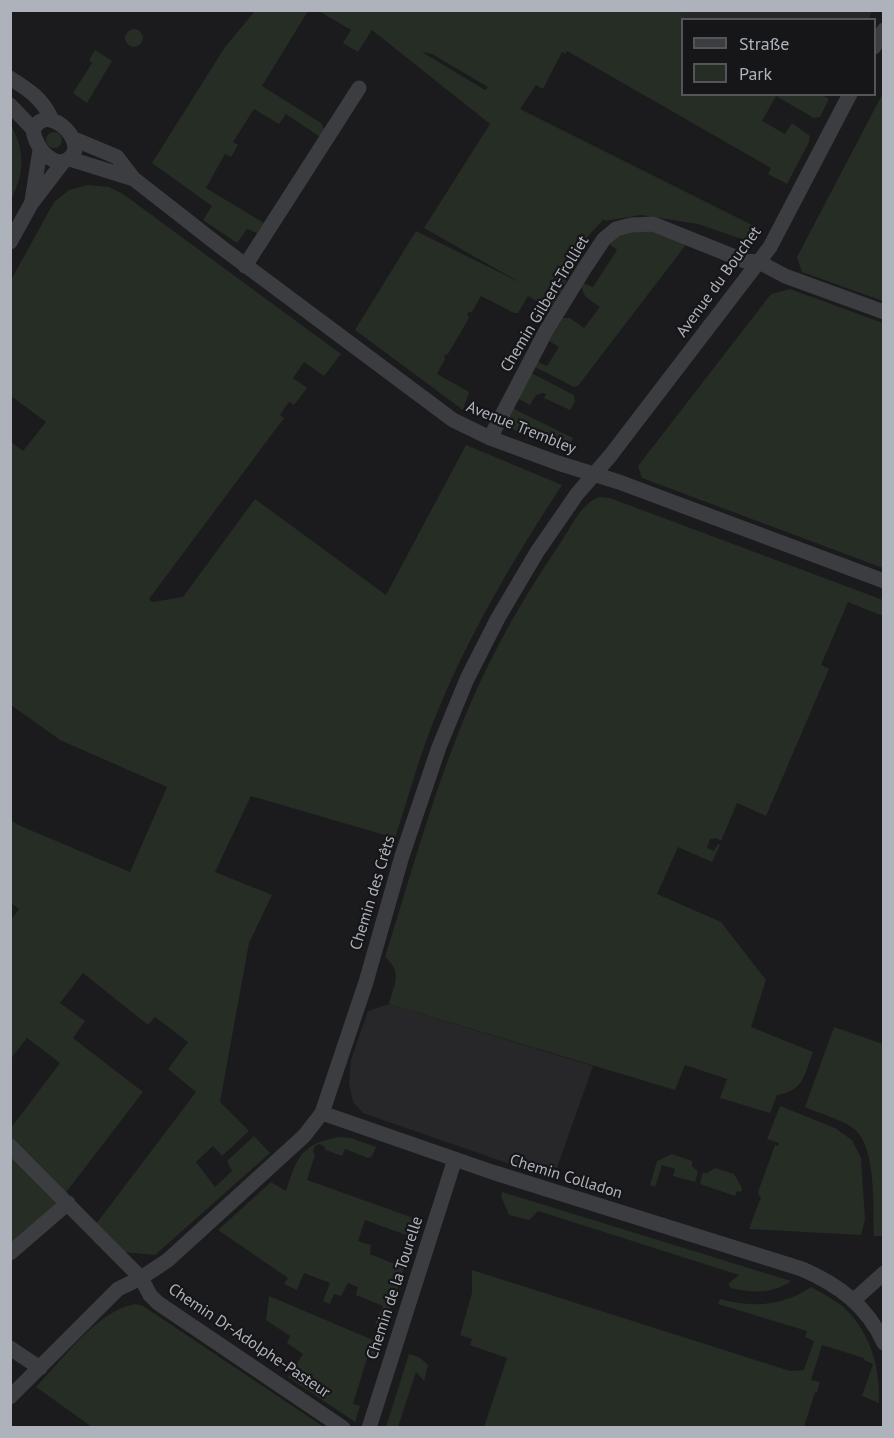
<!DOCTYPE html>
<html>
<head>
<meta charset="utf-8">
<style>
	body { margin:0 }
	#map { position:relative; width:894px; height:1438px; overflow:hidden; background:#1b1b1d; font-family:"PT Sans",sans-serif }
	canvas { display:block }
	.frame { position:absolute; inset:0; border:12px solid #aeb3bb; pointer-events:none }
	.legend { position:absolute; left:681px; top:18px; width:195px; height:78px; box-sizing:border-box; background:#161618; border:2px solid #535559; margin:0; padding:8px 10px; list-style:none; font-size:18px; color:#aeb3bb }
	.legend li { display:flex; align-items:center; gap:12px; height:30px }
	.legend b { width:30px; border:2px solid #535559 }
</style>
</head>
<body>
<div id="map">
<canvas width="894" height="1438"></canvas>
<div class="frame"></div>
<ul class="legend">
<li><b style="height:8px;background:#3c3d41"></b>Straße</li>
<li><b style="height:16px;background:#252d25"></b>Park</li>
</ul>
</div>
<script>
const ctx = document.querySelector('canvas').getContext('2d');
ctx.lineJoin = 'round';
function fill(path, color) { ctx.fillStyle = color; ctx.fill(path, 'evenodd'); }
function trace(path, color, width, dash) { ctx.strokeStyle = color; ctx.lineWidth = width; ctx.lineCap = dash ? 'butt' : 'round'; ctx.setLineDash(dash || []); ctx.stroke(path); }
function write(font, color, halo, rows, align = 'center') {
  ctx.font = font + ' "PT Sans",sans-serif'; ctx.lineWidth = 4.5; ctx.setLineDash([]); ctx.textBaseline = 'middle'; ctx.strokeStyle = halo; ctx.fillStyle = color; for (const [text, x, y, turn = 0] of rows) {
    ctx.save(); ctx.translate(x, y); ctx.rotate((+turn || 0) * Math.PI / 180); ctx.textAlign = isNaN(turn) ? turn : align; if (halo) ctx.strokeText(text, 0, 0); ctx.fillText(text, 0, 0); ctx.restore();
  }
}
const built = new Path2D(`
	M645 11H872L868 20H682V28Z
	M389 1004 593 1066 553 1179 363 1113 353 1102 349 1083 351 1060 368 1011Z`);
const green = new Path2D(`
	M255 11H308L262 86 321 123 325 131 320 137 286 114 279 124 254 109 233 142 238 145 231 157 225 154 206 188 264 223 257 233 247 229 237 243 203 220 212 206 152 163 225 47Z
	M319 11H674L690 19 682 20V94H820L829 99 820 117 814 118 776 96 762 121 785 134 792 123 810 136 809 142 787 184 768 174 771 168 567 51 565 54 562 52 543 89 536 85 520 109 760 229 750 242 698 224 641 215 605 221 604 219 589 235 552 310 528 296 518 313H514L481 296 472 312 467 313 469 318 448 354 444 355 445 359 437 374 469 392 463 410 355 330 416 231 521 283 424 228 490 124 372 30 358 52 343 43 351 30ZM422 52 432 54 488 87 485 90Z
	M125 38a9 9 0 1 1 18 0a9 9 0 1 1-18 0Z
	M95 50 112 61 87 103 73 93 92 63 89 60Z
	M883 93V301L802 272 797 257Z
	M11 125C25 151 25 173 11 199Z
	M46 140a8 8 0 1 1 16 0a8 8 0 1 1-16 0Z
	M88 185 109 187 123 194 341 354 324 376 304 362 293 378 307 388 294 405 289 402 280 415 284 418 149 599 152 602 183 597 255 499 386 595 466 445 562 485C515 557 472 629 439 708 421 750 409 795 395 838L251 796 215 872 272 895 249 943 220 1102 249 1131 222 1156 213 1146 196 1162 215 1187 232 1171 227 1161 254 1136 270 1153 155 1255 123 1252 96 1224 196 1092 168 1069 188 1042 155 1017 148 1025 83 973 60 1003 85 1021 73 1038 143 1092 54 1208 11 1245V1128L60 1063 27 1038 12 1057 11 1055 10 921 19 909 11 903V820L18 825 130 872 167 787 60 740 11 705V442L23 451 46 422 11 396V280L54 202 69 190Z
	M652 229 688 242 578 386 574 387 535 367 538 362 547 366 559 347 549 341 563 318H570L584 328 600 307C591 300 579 296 583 283L593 287 617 250 607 242 622 233Z
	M790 289 883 323V568L642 478 638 466 771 294Z
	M531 373 574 395 575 402 570 410 544 398 546 394 543 393 536 395 530 405 517 398Z
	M512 408 573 438 568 447 546 442 514 430 505 419Z
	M599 497 610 498 883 600V616L848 602 821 665 829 669 766 816 737 803 721 841 716 838 710 839 707 848 714 851 718 844 720 845 712 862 678 847 657 894 721 922 766 980 751 1027 813 1052C804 1075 804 1091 777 1095L770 1113 720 1098 727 1079 685 1065 675 1090 389 1004C394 984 403 973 385 957 418 853 446 744 497 648 516 611 538 576 561 542 571 527 581 504 599 497Z
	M834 1027 883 1044V1236H874C873 1209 877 1145 853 1128 841 1119 818 1113 805 1107Z
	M780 1106 835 1128 852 1140 861 1158 865 1220 861 1235 749 1229 761 1197 759 1196 758 1192 775 1145 778 1146 779 1143 767 1139Z
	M339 1137 351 1138 376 1147 372 1156 368 1158 345 1149 342 1156 326 1150 324 1146 319 1144 315 1146 313 1151 315 1155 307 1180 419 1220 414 1238 365 1220 358 1241 371 1245 370 1254 404 1268 385 1327 375 1323 383 1306 356 1295 358 1287 348 1283 341 1296 334 1294 330 1304 323 1301 330 1283 304 1273 297 1290 284 1284 288 1278 218 1230 271 1182 286 1191C297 1158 300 1144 339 1137Z
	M672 1154 692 1161V1166L698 1172 695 1182 673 1176 675 1169 662 1165 655 1187 650 1185 657 1161Z
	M715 1168 734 1174 742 1188 741 1192 737 1191 735 1196 700 1184 703 1173H707Z
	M502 1192 791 1281C773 1294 752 1293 731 1288L728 1284 739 1275 538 1211 529 1220 509 1215 501 1196Z
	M472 1270 790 1371 804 1370 814 1341 805 1337 807 1331 718 1304 720 1299C752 1308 783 1306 811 1287 825 1295 842 1303 852 1316 873 1341 880 1372 879 1403L862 1396 873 1364 864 1360V1358L822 1345 811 1380 820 1382 817 1393 815 1392 804 1427H484L507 1358 470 1345 472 1339 460 1335 472 1293Z
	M269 1296 380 1343 374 1359 367 1358 353 1404 360 1406 355 1422 288 1377 303 1354 287 1343 290 1336 266 1320Z
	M135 1304 143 1306 324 1427H92L36 1387C61 1361 98 1310 135 1304Z
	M409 1354 419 1357 428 1365 424 1381 416 1372 398 1427H386Z`);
const minor = new Path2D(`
	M874 47 884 30
	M10 78C29 90 43 99 52 120
	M10 105 33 129
	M46 119C61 121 75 134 75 150 63 177 35 152 33 129L39 122Z
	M74 139 117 157 134 179 221 247 453 420 490 438 558 463 619 482 884 581
	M70 159 134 179
	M32 201 40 150
	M10 242 31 204 64 161
	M245 266 359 88
	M490 438 546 331 584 269 604 239 616 229 631 225 653 224 745 261 759 262 785 276 884 312
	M322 1113 492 1172 802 1269C839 1285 867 1306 884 1343
	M10 1146 141 1278 150 1295 158 1303 343 1428
	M10 1253 68 1203
	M854 1300 884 1273
	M10 1348 40 1368
	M10 1397 118 1289 141 1278 168 1260 304 1136 322 1113 366 982 402 856 439 747 467 679 498 618 537 552 577 494 610 456 770 247 850 94
	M369 1428 455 1159`);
const streetNames = [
	["Avenue du Bouchet",719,282,-54],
	["Chemin Gilbert-Trolliet",545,304,-59],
	["Avenue Trembley",521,428,22],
	["Chemin des Crêts",373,893,-73],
	["Chemin Colladon",566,1177,17],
	["Chemin de la Tourelle",395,1288,-72],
	["Chemin Dr-Adolphe-Pasteur",249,1341,34]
];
fill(built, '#27272a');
fill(green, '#252d25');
trace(minor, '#3c3d41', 15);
write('16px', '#aeb3bb', '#161618', streetNames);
</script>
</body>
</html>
